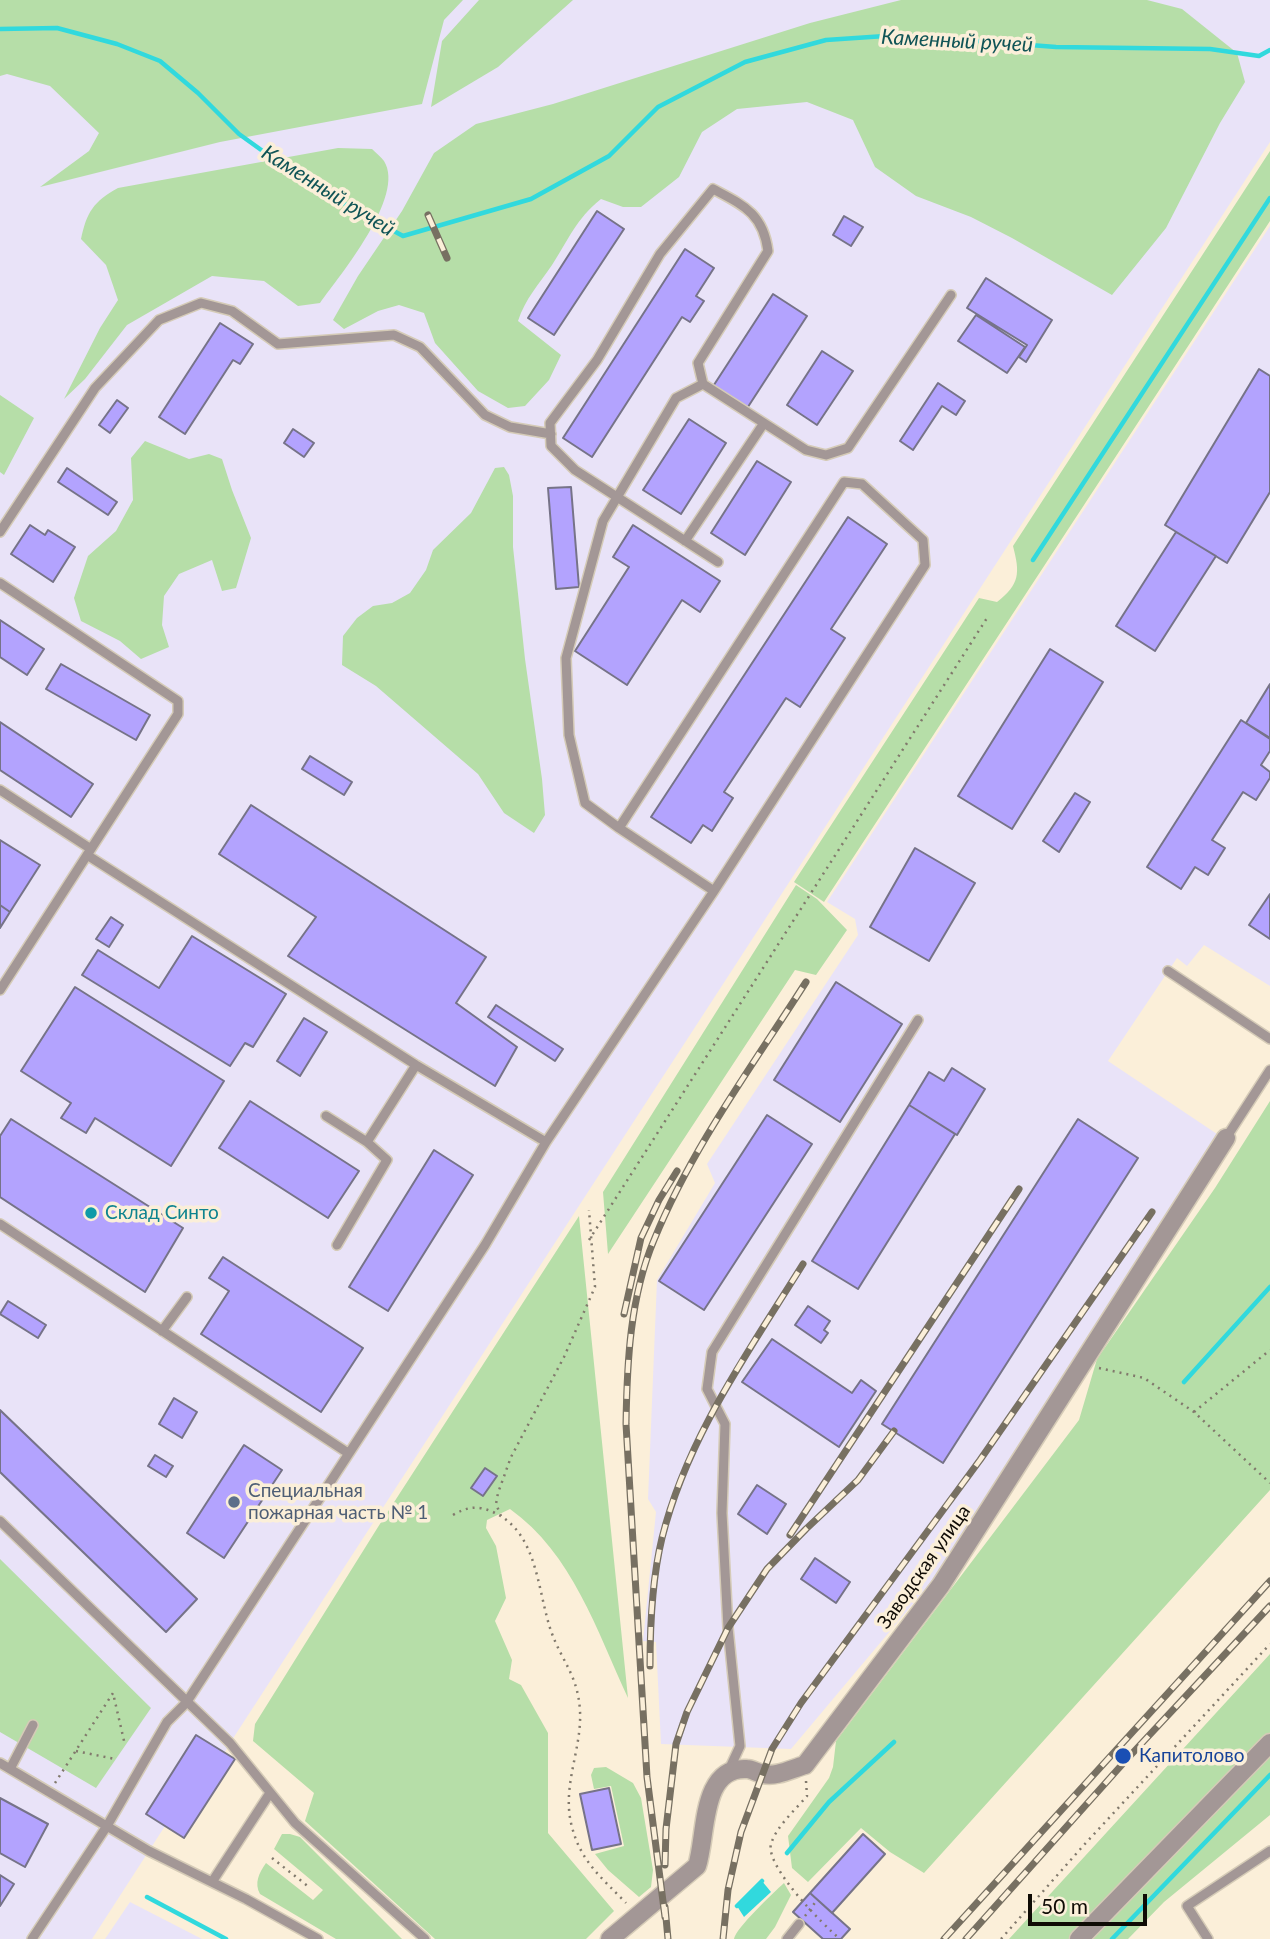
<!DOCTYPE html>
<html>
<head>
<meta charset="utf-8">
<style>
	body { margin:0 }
	#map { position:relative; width:1270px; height:1939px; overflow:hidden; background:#fbefd9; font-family:Lato,sans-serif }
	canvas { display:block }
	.scale { position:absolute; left:1028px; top:1894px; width:119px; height:32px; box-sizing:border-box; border:4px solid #0f0b05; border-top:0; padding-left:9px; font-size:21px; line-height:24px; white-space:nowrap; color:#0f0b05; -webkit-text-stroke:5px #fbefd9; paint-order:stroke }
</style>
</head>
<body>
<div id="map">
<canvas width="1270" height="1939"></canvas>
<div class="scale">50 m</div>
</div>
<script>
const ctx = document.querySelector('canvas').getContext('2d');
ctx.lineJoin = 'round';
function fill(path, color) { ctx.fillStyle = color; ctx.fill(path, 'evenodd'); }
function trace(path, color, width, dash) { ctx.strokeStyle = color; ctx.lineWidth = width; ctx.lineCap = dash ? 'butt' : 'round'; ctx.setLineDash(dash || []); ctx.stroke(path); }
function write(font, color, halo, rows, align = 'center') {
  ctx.font = font + ' Lato,sans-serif'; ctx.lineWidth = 7; ctx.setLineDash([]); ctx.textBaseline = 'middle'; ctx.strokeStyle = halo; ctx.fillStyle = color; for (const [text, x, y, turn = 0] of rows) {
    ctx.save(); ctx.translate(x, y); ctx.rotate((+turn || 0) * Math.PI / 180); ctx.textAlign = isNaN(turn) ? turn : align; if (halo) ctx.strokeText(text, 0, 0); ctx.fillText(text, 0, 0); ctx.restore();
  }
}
const industrial = new Path2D(`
	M0 0H1270V142L230 1743 225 1752 235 1759 184 1838 165 1826 92 1939H0Z
	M1270 226V986L1204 945 1187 966 1177 958 1108 1061 1217 1134 933 1580 791 1749 661 1744 656 1642 643 1641 656 1512 648 1499 657 1280 715 1183 707 1164 858 935 855 919 827 902Z
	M130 1902 202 1939H105Z`);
const green = new Path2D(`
	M0 0H463L444 20 422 104 220 142 40 187 89 151 99 133 50 86 7 74 0 76Z
	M479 0H573L498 67 431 107 442 41Z
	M901 0H1147L1182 9 1237 53 1245 82 1220 123 1166 228 1112 295 1012 238 971 217 916 196 875 167 853 120 807 102 737 109 702 132 679 177 641 207H623L601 199C576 219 569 239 552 265 539 284 525 299 518 321L561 355 549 380 525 406 508 408 478 391 435 343 424 313 399 305 378 311 344 329 333 320 358 276 402 211 434 153 476 124 553 104 810 23Z
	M338 148 372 149C376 153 381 157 384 161 406 196 340 275 320 303L298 306 264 281 212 276 127 325 85 379 64 399 100 328 118 300 106 265 81 239C87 212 93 202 118 188Z
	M1270 151V221L824 902 794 882 979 598 997 602C1020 584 1020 573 1013 546Z
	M0 395 34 418 4 475 0 472Z
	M145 441 189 459 209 454 222 459 232 490 251 538 236 588 222 591 212 560 179 574 164 596 162 625 169 647 141 659 120 641 81 621 74 598 88 556 116 531 133 500 131 458Z
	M504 467 509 475 513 496V547L525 659 542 779 545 815 534 833 504 813 478 774 376 686 342 665 343 636 357 618 373 606 392 603 410 593 426 570 433 550 471 513 495 468Z
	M796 885 817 899 847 930 816 975 795 970 608 1254 603 1192Z
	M1270 1101V1490L924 1873 890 1852 861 1828 808 1882 792 1868 788 1836 829 1778 833 1767 836 1741 1079 1420 1097 1359 1215 1188Z
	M579 1216 628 1698C597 1631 572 1553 510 1509L487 1520 486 1528 496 1546 506 1598 495 1621 512 1660 509 1679 521 1685 548 1733V1833L614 1911 586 1939H435L305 1821 314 1793 253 1741 255 1724 378 1527Z
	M0 1559 151 1708 96 1788 0 1732Z
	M1270 1654V1815L1164 1902 1128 1939H1009Z
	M606 1767 633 1783 641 1798 653 1870 651 1887 639 1897 608 1870 595 1854 624 1846 611 1786 594 1789 591 1775 594 1768Z
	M282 1834H290L300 1837 402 1939H336L260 1894C254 1883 259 1873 266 1863L313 1900 323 1890 274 1849Z
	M784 1883 791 1895 775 1927 766 1939H734C736 1928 773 1893 784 1883Z`);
const water = new Path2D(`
	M762 1881 771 1892 744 1917 737 1906Z`);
const stream = new Path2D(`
	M0 29 57 28 117 44 160 61 198 93 239 134 310 185 403 236 531 199 609 156 658 107 745 62 826 40 900 35 1056 47 1210 49 1259 56 1270 50
	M1033 560 1270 198
	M1184 1382 1270 1287
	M787 1853 829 1802 894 1742
	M147 1897 226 1939
	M737 1906 762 1881
	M1112 1939 1270 1775`);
const building = new Path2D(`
	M597 211 624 229 554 335 528 318Z
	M844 216 863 227 851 246 833 235Z
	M685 249 714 268 696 296 704 301 690 322 682 317 592 457 563 438Z
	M986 278 1052 320 1026 362 1019 357 1027 345 967 308Z
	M773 294 807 316 744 413 710 391Z
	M976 315 1025 347 1007 373 958 341Z
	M220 323 253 344 240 364 233 360 185 434 159 417Z
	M822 351 853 371 817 425 787 405Z
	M1259 369 1270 376V492L1227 563 1165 525Z
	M938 383 965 401 956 415 942 406 913 450 900 441Z
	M117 400 128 408 110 433 99 425Z
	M689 419 726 443 681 514 643 490Z
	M293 429 314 443 304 457 284 443Z
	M757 461 791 482 745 555 711 533Z
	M67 468 117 502 108 515 58 482Z
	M571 487 579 587 556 589 548 488Z
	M848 517 887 544 831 629 845 638 800 707 786 698 724 792 733 798 712 831 703 825 691 843 651 817Z
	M30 525 45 535 48 530 75 547 53 582 11 554Z
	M633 525 720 581 700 612 682 600 627 685 575 651 629 567 613 557Z
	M1176 532 1216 556 1155 651 1116 626Z
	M0 620 44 649 27 675 0 657Z
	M1050 649 1103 682 1012 829 958 796Z
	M61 664 150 715 136 740 46 689Z
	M1270 684V738L1246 723Z
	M1241 720 1270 739V751L1261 765 1270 772V778L1256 800 1243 792 1212 840 1225 848 1208 875 1195 867 1181 889 1147 867Z
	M0 722 93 784 71 817 0 770Z
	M310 756 352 782 344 795 302 769Z
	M1075 793 1090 802 1059 852 1043 841Z
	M251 805 486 957 456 1003 517 1047 495 1086 288 956 316 917 219 854Z
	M0 840 40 865 10 912 0 905Z
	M915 848 975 883 929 961 870 927Z
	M1270 894V939L1249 925Z
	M0 905 10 912 0 928Z
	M111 917 123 925 109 947 96 939Z
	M192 936 286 994 253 1047 245 1043 230 1066 82 975 98 950 159 988Z
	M836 982 902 1024 840 1122 774 1080Z
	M75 987 224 1081 171 1166 95 1118 86 1133 61 1118 71 1103 21 1071Z
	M496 1005 563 1049 555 1061 488 1017Z
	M304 1018 327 1032 300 1076 277 1061Z
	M952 1068 985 1089 957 1135 909 1105 929 1072 944 1081Z
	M250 1101 359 1171 328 1218 219 1148Z
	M909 1105 955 1134 858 1289 812 1261Z
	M767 1115 812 1144 704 1310 659 1281Z
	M11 1119 183 1228 145 1292 0 1197V1136Z
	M1078 1119 1138 1158 943 1463 882 1424Z
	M434 1150 473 1175 388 1311 349 1287Z
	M223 1257 363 1348 321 1412 201 1334 229 1291 209 1278Z
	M8 1301 46 1325 38 1338 0 1314Z
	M808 1306 830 1321 824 1330 828 1333 821 1343 795 1325Z
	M772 1339 852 1393 861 1380 876 1391 839 1447 742 1382Z
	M174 1398 197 1412 182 1438 159 1424Z
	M0 1410 197 1599 166 1632 0 1472Z
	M244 1445 282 1470 224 1558 187 1533Z
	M155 1455 173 1466 166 1477 148 1466Z
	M485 1468 497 1476 483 1496 471 1488Z
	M757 1485 786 1504 767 1534 738 1514Z
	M815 1558 850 1582 836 1603 801 1579Z
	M196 1735 235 1759 184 1838 146 1814Z
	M609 1788 621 1844 592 1850 580 1794Z
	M0 1798 48 1824 25 1867 0 1853Z
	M863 1834 885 1854 832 1913 810 1893Z
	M0 1875 14 1884 0 1906Z
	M810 1893 850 1929 841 1939H823L793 1912Z`);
const path = new Path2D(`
	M589 1240 987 618
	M1099 1368 1144 1378 1194 1412 1270 1483
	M1194 1412 1270 1350
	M453 1515C467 1507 477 1505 493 1512 538 1532 537 1590 551 1631 562 1662 578 1675 580 1711 582 1750 561 1787 572 1827 581 1862 602 1878 626 1903
	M501 1516 496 1504 498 1493 511 1457 564 1357 595 1287 589 1210
	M76 1751 115 1759
	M806 1781 807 1796C795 1810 776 1827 771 1844 765 1866 823 1925 840 1939
	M55 1783 113 1693 125 1745
	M272 1858 309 1887
	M805 1916 817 1900
	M1001 1939 1083 1846 1270 1644`);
const lane = new Path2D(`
	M703 384 698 363 768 251C763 213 743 205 713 189L660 254 597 360 550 423 551 446 575 470 718 562
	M0 532 95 388 159 320 201 303 232 311 278 344 394 335 420 347 485 415 510 427 551 434
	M685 541 764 423
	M0 583 178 701V714L0 990
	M0 790 91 849
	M87 855 416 1065 546 1142
	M714 891 619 828 585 803 569 735 566 658 603 521 676 398 703 384 806 450 826 455 848 448 951 295
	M1168 971 1270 1039
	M326 1116 367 1142 387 1160 337 1245
	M1226 1138 1270 1070
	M367 1142 416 1065
	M0 1224 348 1453
	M162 1331 187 1297
	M0 1521 230 1743 295 1823 425 1939
	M0 1763 149 1851 246 1899 318 1939
	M10 1769 33 1725
	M728 1772 740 1746 728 1628 722 1513 725 1424 707 1389 712 1352 918 1020
	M212 1882 270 1793
	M32 1939 107 1826 167 1722 186 1703 485 1245 546 1142 714 891 925 565 923 540 862 484 844 482 619 828
	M787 1939 799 1924
	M1208 1939 1187 1906 1270 1851`);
const street = new Path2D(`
	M610 1939 697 1866C707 1836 700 1766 747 1769 752 1769 757 1773 763 1774 777 1777 791 1769 805 1765L941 1585 1226 1138
	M1079 1939 1270 1743`);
const rail = new Path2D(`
	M428 215 447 258
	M624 1314 641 1238 659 1200 677 1171
	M790 1535 1019 1189
	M650 1666C650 1624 652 1579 662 1538 687 1437 749 1351 803 1264
	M665 1865 666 1829 676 1744 687 1712 728 1628 767 1569 806 1529 858 1480 894 1431
	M665 1907 668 1939
	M665 1917 647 1777 626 1424C627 1362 630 1297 654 1240 692 1147 753 1065 806 982
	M723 1939 728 1890 741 1832 772 1749 801 1703 980 1460 1152 1212
	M944 1939 1270 1581
	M966 1939 1127 1759 1270 1606`);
const markers = [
	[91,1213,7,"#0f9aa8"],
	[234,1502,7,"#5c6f8a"],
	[1123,1756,9,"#1a4fb4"]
];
const cultureNames = [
	["Склад Синто",105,1213]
];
const serviceNames = [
	["Специальная",248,1491],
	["пожарная часть № 1",248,1513]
];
const streetNames = [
	["Заводская улица",924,1567,-55]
];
const transitNames = [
	["Капитолово",1139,1756]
];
const waterNames = [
	["Каменный ручей",957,41,3],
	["Каменный ручей",328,191,32]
];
fill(industrial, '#e9e3f8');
fill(green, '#b6dea8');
fill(water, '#31d9dd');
trace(stream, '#31d9dd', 4.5);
fill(building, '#b3a3fe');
trace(building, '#767388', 2);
trace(lane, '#d5cbb7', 12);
trace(street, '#d5cbb7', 21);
trace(path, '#81796c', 2.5, [2, 5]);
trace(lane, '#a39796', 9);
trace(street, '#a39796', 18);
trace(rail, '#777062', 7);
trace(rail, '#fbefd9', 4.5, [13]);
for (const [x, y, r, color] of markers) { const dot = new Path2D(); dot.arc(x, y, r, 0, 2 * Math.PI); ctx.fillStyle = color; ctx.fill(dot); trace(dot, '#fbefd9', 2.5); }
write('19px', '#0d838f', '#fbefd9', cultureNames, 'left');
write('19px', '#4e5e75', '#fbefd9', serviceNames, 'left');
write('19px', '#0f0b05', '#fbefd9', streetNames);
write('19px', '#164399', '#fbefd9', transitNames, 'left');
write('italic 21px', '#105456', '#fbefd9', waterNames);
</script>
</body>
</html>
